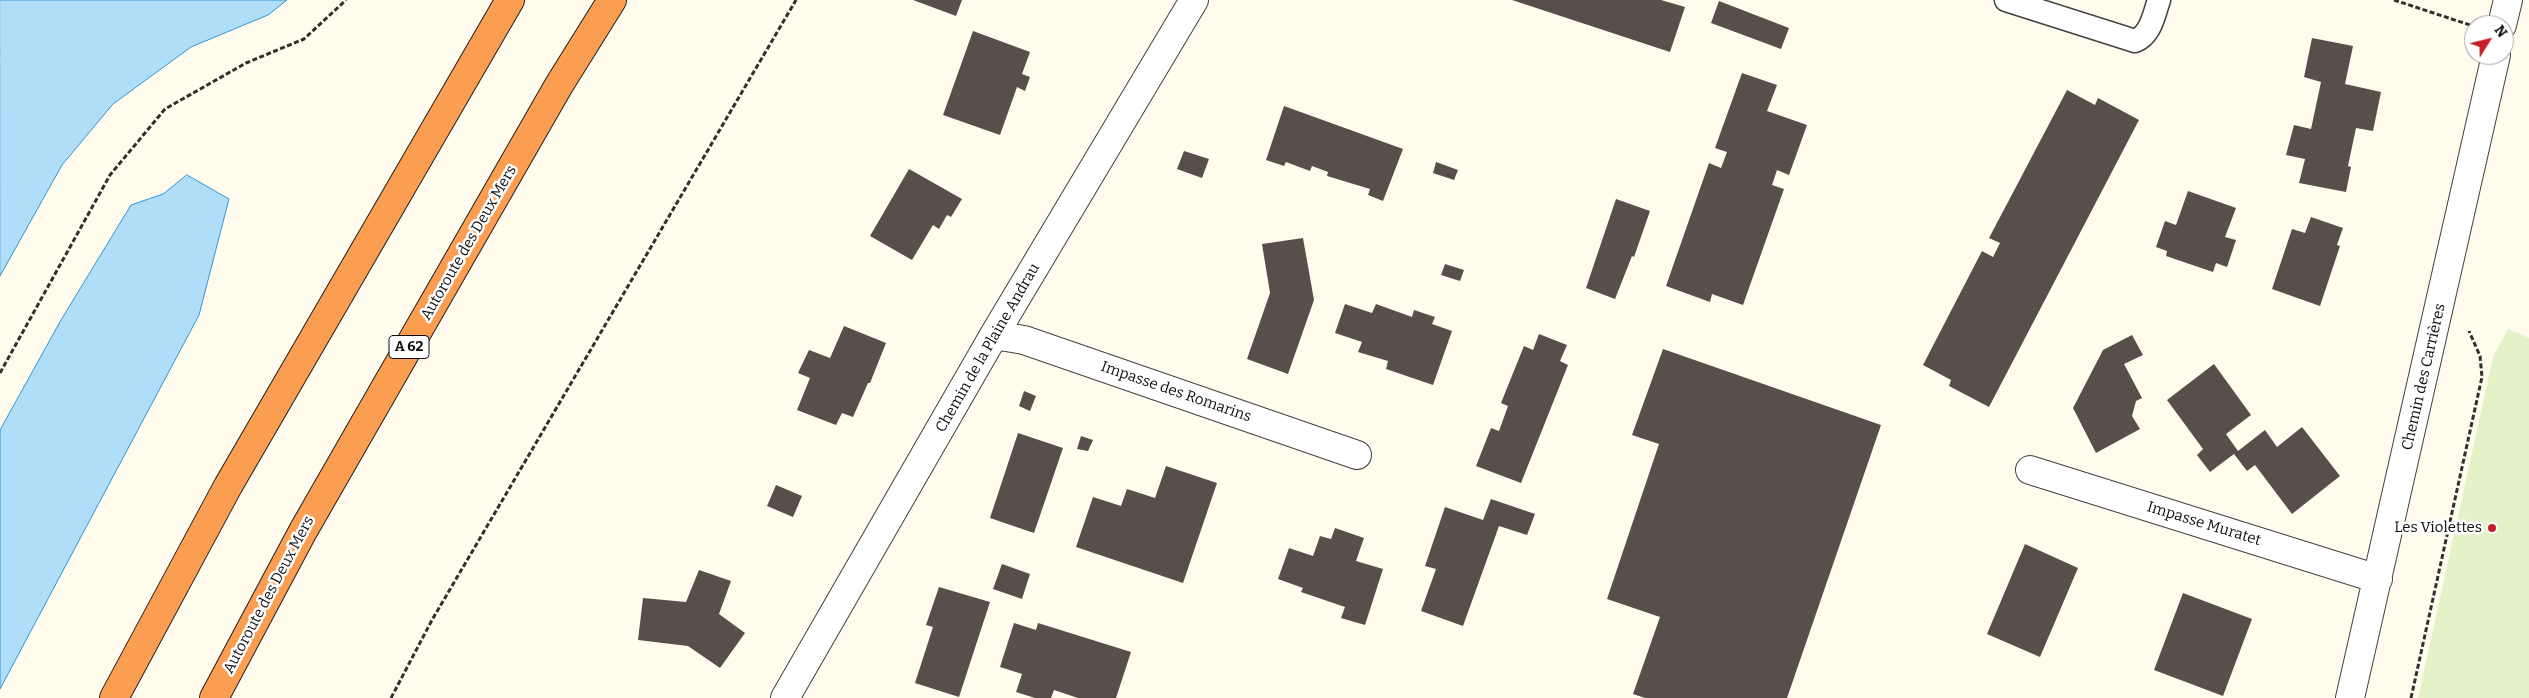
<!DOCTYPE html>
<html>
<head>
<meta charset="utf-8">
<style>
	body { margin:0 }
	#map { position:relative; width:2529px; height:698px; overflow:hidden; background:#fffcee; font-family:Bitter,serif }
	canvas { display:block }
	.north { position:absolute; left:2464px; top:15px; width:50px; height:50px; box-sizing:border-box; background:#fff; border:1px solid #9f9f9f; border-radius:50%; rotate:54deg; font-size:14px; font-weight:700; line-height:20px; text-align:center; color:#0e0e0e }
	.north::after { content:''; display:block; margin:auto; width:18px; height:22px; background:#c41f27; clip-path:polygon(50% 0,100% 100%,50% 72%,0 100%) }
</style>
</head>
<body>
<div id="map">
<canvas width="2529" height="698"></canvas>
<div class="north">N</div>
</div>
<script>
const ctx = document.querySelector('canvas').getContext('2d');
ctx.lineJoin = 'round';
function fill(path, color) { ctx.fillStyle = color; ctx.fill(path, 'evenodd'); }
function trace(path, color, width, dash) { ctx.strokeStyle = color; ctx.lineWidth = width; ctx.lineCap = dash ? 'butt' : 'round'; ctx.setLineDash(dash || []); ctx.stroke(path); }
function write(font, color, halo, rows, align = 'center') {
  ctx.font = font + ' Bitter,serif'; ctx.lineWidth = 5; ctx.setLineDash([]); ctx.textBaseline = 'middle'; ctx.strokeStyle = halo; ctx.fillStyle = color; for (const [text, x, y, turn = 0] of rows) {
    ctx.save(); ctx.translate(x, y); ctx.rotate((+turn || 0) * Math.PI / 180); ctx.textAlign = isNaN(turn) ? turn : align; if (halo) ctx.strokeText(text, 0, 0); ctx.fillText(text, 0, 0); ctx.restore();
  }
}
const pitch = new Path2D(`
	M2508 329 2529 338V698H2418L2493 357Z`);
const water = new Path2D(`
	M0 0H287L268 15 191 47 113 104 62 165 0 276Z
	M187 175 229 199 199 315 0 689V430L61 320 131 205 163 194Z`);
const building = new Path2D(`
	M913 0H962L956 16Z
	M1512 0H1661L1685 7 1670 52Z
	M1719 1 1789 28 1781 49 1711 23Z
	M973 31 1030 52 1022 74 1030 77 1025 91 1017 87 1000 135 943 115Z
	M2312 38 2353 46 2345 84 2381 92 2373 131 2356 128 2348 166 2351 167 2346 192 2299 183 2305 159 2286 155 2294 125 2311 129 2321 82 2304 77Z
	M1742 73 1777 85 1767 111 1807 125 1789 175 1777 170 1772 185 1784 189 1743 305 1712 294 1710 302 1666 286 1709 163 1721 168 1727 152 1715 148Z
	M2067 90 2095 105 2098 98 2139 120 1989 407 1949 386 1951 380 1923 365 1982 251 1993 257 2000 243 1989 238Z
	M1284 106 1403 149 1383 201 1368 195 1370 189 1327 176 1328 172 1312 166 1310 171 1286 162 1284 166 1266 160Z
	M1184 151 1209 159 1202 178 1177 169Z
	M1436 162 1458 170 1454 180 1433 173Z
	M909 169 962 199 951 217 947 215 939 229 933 225 912 260 870 236Z
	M2188 191 2236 208 2225 237 2236 240 2227 267 2216 263 2213 272 2166 256 2167 251 2156 247 2165 221 2176 225Z
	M1616 199 1650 211 1634 257 1632 256 1615 299 1586 288Z
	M2311 217 2343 228 2337 245 2340 246 2320 306 2272 289 2292 229 2305 233Z
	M1303 238 1314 300 1288 374 1247 359 1270 293 1262 244Z
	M1445 264 1464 270 1460 281 1441 275Z
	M1345 304 1372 313 1376 304 1412 317 1414 310 1435 317 1432 324 1452 331 1433 385 1386 369 1388 361 1358 352 1362 342 1335 333Z
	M844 326 886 343 870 383H868L853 417 842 413 836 425 797 410 810 378 798 373 809 350 830 358Z
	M1539 334 1567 345 1560 361 1568 365 1521 483 1476 466 1491 428 1499 431 1508 406 1501 403 1524 346 1533 350Z
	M2132 335 2143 355 2124 364 2142 398 2136 401 2132 416 2140 429 2096 453 2073 408 2103 350Z
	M1663 349 1881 425 1787 698H1645L1633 694 1660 617 1607 599 1659 444 1632 435Z
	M2214 364 2251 415 2226 434 2238 451 2265 430 2277 447 2302 427 2340 476 2292 514 2255 465 2247 471 2234 454 2210 472 2197 455 2203 449 2167 400Z
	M1024 391 1036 396 1030 411 1019 406Z
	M1018 433 1063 448 1034 533 990 518Z
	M1081 436 1093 440 1088 451 1077 449Z
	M1166 466 1217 483 1183 583 1076 547 1093 497 1121 506 1127 489 1155 498Z
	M776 485 802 496 793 517 767 506Z
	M1491 499 1535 514 1527 535 1499 526 1463 626 1421 611 1436 569 1425 566 1445 507 1483 520Z
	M1335 528 1364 538 1356 561 1383 569 1365 625 1341 618 1345 607 1301 592 1303 588 1278 579 1289 548 1313 556 1320 536 1331 539Z
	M2025 544 2078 568 2040 657 1987 634Z
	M1002 564 1030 574 1022 599 993 589Z
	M699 570 731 581 719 614 745 633 720 668 688 646 638 640 643 598 686 602Z
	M939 587 990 602 959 697 915 683 933 627 926 625Z
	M2183 593 2252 619 2223 696 2154 670Z
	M1014 623 1036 630 1038 623 1131 652 1116 698H1078L1054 690 1051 698H1035L1016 692 1022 674 1000 667Z`);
const path = new Path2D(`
	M2394 0 2470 25
	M0 373 110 175 165 109 246 63 304 39 346 0
	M391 698 432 620 796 0
	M2411 698 2482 377 2480 356 2469 331`);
const service = new Path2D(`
	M2006 0 2135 41C2151 35 2154 14 2159 0`);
const minor = new Path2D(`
	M2502 25 2508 0
	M994 335 1024 340 1357 455
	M2030 470 2378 579
	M785 698 994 335 1194 0
	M2350 698 2496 55`);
const motorway = new Path2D(`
	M114 698 228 486 510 0
	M214 698 303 531 559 85 612 0`);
const markers = [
	[2492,528,5,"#c41f27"]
];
const shields = [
	[409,347,40]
];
const shieldNames = [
	["A 62",409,347]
];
const streetNames = [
	["Autoroute des Deux Mers",469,243,-60],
	["Chemin de la Plaine Andrau",988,348,-60],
	["Chemin des Carrières",2424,377,-77],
	["Impasse des Romarins",1176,392,19],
	["Impasse Muratet",2204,524,17],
	["Autoroute des Deux Mers",269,595,-62]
];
const poiNames = [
	["Les Violettes",2482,528]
];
fill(pitch, '#e4f2c8');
fill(water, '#b0def9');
trace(water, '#3494d3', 1);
fill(building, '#574f49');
trace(service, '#414141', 25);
trace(minor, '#414141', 30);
trace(motorway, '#1f1f1f', 30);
trace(path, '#303030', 3, [5, 2.5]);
trace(service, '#fff', 22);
trace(minor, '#fff', 28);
trace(motorway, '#fb9e51', 28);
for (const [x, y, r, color] of markers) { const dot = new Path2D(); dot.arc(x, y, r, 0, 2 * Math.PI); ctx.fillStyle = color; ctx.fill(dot); trace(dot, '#fff', 2); }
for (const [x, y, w] of shields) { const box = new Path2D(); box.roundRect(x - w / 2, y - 11.5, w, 23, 4); ctx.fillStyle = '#fff'; ctx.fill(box); trace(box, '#0e0e0e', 1); }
write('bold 14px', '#0e0e0e', null, shieldNames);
write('15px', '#0e0e0e', '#fff', streetNames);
write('15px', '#0e0e0e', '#fff', poiNames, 'right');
</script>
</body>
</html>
